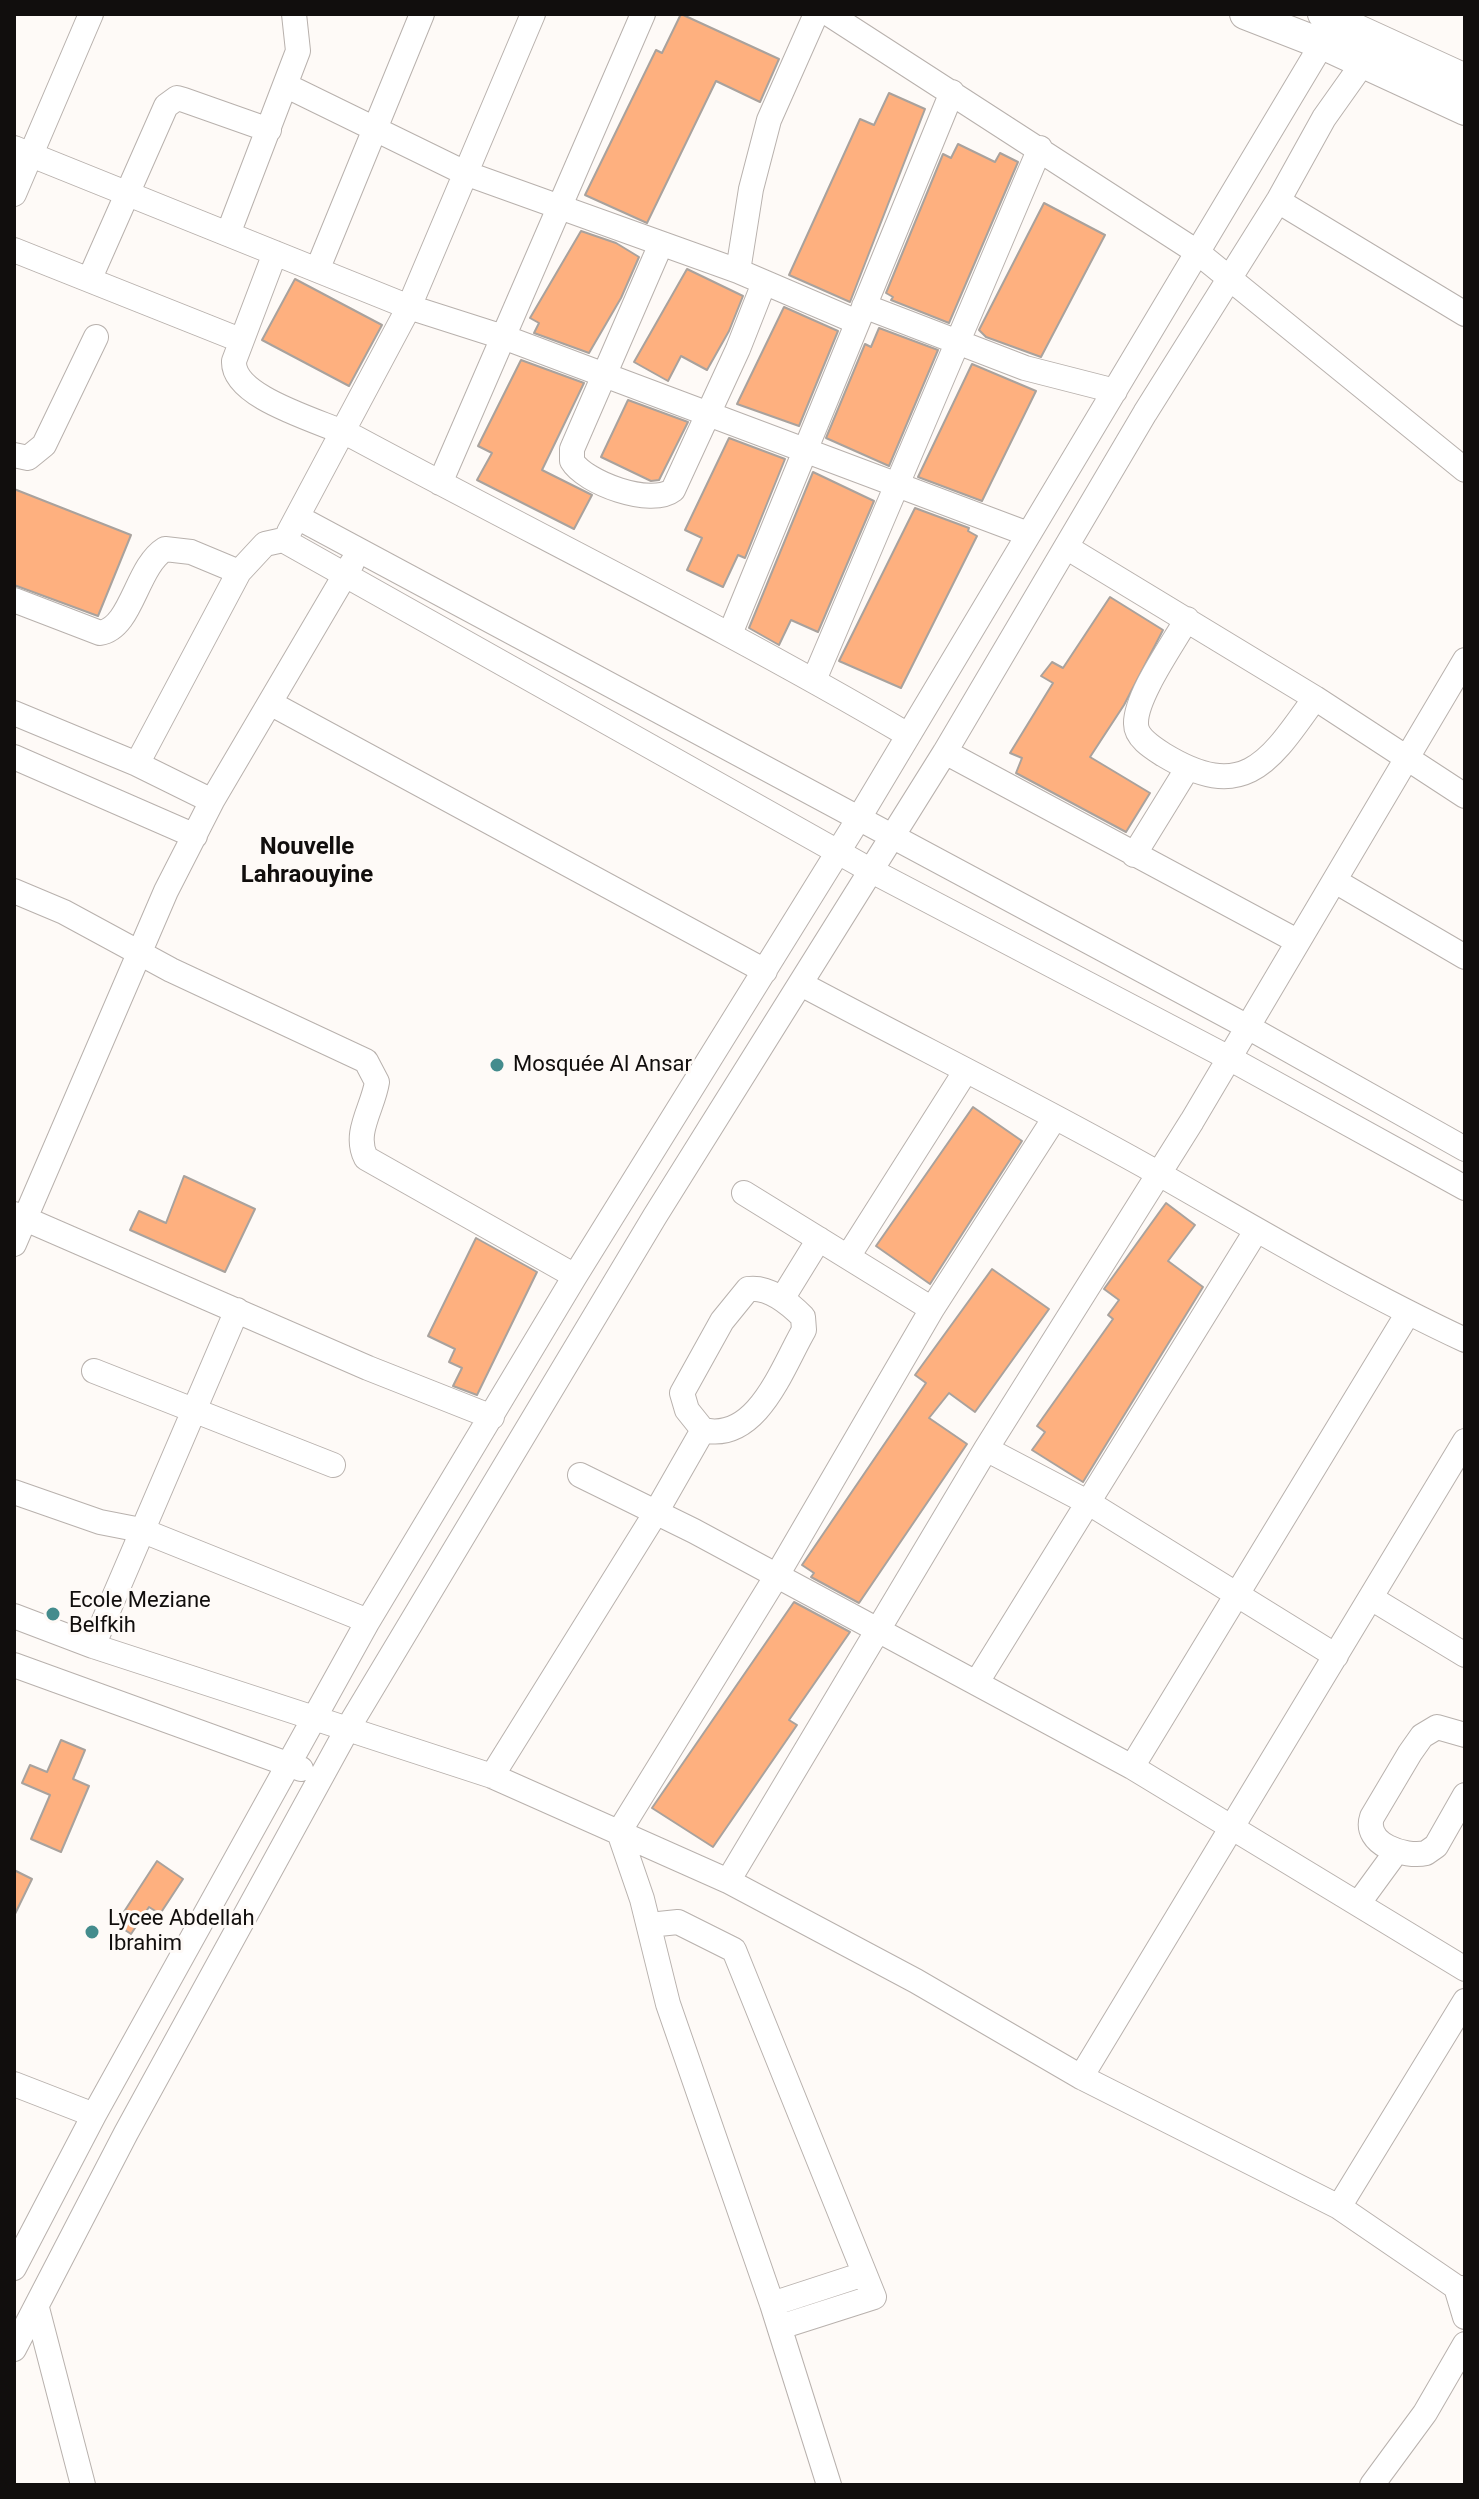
<!DOCTYPE html>
<html>
<head>
<meta charset="utf-8">
<style>
	body { margin:0 }
	#map { position:relative; width:1479px; height:2499px; overflow:hidden; background:#fefaf7; font-family:Roboto,sans-serif }
	canvas { display:block }
	.frame { position:absolute; inset:0; border:16px solid #110e0d; pointer-events:none }
</style>
</head>
<body>
<div id="map">
<canvas width="1479" height="2499"></canvas>
<div class="frame"></div>
</div>
<script>
const ctx = document.querySelector('canvas').getContext('2d');
ctx.lineJoin = 'round';
function fill(path, color) { ctx.fillStyle = color; ctx.fill(path, 'evenodd'); }
function trace(path, color, width, dash) { ctx.strokeStyle = color; ctx.lineWidth = width; ctx.lineCap = dash ? 'butt' : 'round'; ctx.setLineDash(dash || []); ctx.stroke(path); }
function write(font, color, halo, rows, align = 'center') {
  ctx.font = font + ' Roboto,sans-serif'; ctx.lineWidth = 6; ctx.setLineDash([]); ctx.textBaseline = 'middle'; ctx.strokeStyle = halo; ctx.fillStyle = color; for (const [text, x, y, turn = 0] of rows) {
    ctx.save(); ctx.translate(x, y); ctx.rotate((+turn || 0) * Math.PI / 180); ctx.textAlign = isNaN(turn) ? turn : align; if (halo) ctx.strokeText(text, 0, 0); ctx.fillText(text, 0, 0); ctx.restore();
  }
}
const building = new Path2D(`
	M681 14 779 59 760 102 716 81 647 223 585 195 656 50 662 53Z
	M889 93 925 109 850 302 789 275 860 119 874 125Z
	M958 144 995 162 1000 153 1018 162 949 323 891 300 893 297 886 293 943 154 951 158Z
	M1044 203 1105 235 1041 357 986 337 979 330Z
	M581 231 616 243 639 257 621 298 589 353 534 333 539 323 530 318Z
	M687 269 743 296 729 331 707 370 681 356 668 381 634 362Z
	M295 279 382 325 349 386 262 340Z
	M784 307 838 331 799 426 737 404Z
	M879 328 938 350 889 466 826 438 865 344 871 347Z
	M521 360 584 383 542 470 592 495 574 529 477 480 492 453 478 446Z
	M972 364 1036 391 982 501 918 477Z
	M628 400 688 422 659 480 651 481 601 457Z
	M729 438 785 459 745 558 738 555 723 587 687 570 702 538 685 530Z
	M813 472 874 501 818 632 791 620 779 645 749 628Z
	M14 489 131 535 98 616 14 585Z
	M915 508 969 528 968 531 977 536 901 688 839 661Z
	M1110 597 1163 630 1124 705 1090 757 1150 793 1126 832 1016 773 1022 758 1010 753 1053 683 1041 676 1052 662 1063 668Z
	M973 1107 1022 1141 930 1284 876 1246Z
	M184 1176 255 1209 225 1272 130 1230 139 1211 166 1223Z
	M1166 1203 1195 1225 1168 1261 1203 1287 1083 1482 1032 1450 1045 1432 1037 1426 1113 1319 1108 1315 1119 1300 1104 1289Z
	M476 1238 537 1272 477 1395 453 1386 462 1368 449 1362 455 1349 428 1336Z
	M992 1269 1049 1309 975 1412 949 1393 929 1418 967 1444 859 1603 811 1577 814 1573 802 1565 926 1383 915 1375Z
	M794 1602 850 1632 789 1720 797 1725 713 1847 652 1808Z
	M61 1740 85 1750 73 1779 89 1786 61 1852 31 1839 50 1795 22 1783 30 1765 47 1772Z
	M157 1861 183 1879 160 1914 149 1907 131 1934 116 1924Z
	M14 1870 32 1879 14 1916Z`);
const minor = new Path2D(`
	M829 14 1197 252 1465 470
	M287 86 465 173 738 271 857 322
	M14 148 409 307 506 338 1028 534
	M14 194 91 14
	M1278 201 1465 314
	M228 234 298 51 294 14
	M661 244 572 449V461C585 483 651 507 673 490L738 349 764 283
	M14 250 240 340
	M275 253 234 361C232 399 325 422 356 438 540 537 728 629 908 735
	M318 268 422 14
	M738 271 751 189 769 120 816 14
	M90 278 166 106 177 98 184 100 269 130
	M864 306 1025 368 1115 391
	M14 455 28 458 44 445 96 337
	M440 483 643 14
	M299 518 1246 1026 1465 1149
	M289 532 409 307 533 14
	M1066 547 1315 698 1465 796
	M14 600 100 633C132 628 136 567 165 549L191 552 239 572
	M1187 619C1173 644 1135 697 1136 724 1136 738 1153 748 1164 755 1245 804 1270 761 1315 698
	M730 634 952 92
	M814 680 1040 148
	M270 703 765 971
	M14 713 137 764 212 801
	M945 752 1297 941
	M14 757 195 836
	M137 764 239 572 265 544 283 540 870 870 1229 1058 1465 1188
	M1134 855 1187 769
	M1335 881 1465 957
	M14 891 64 912 171 970 366 1061 377 1082C373 1108 353 1133 366 1158L575 1276
	M801 984C921 1048 1043 1108 1161 1175 1261 1232 1360 1291 1465 1340
	M744 1193 932 1309
	M14 1214 368 1368 492 1417
	M14 1244 166 891 212 801 352 563
	M849 1255 965 1072
	M748 1289C769 1286 789 1303 803 1317L804 1330C782 1368 757 1443 703 1430L687 1410 682 1393 722 1321Z
	M782 1299 819 1239
	M94 1371 333 1465
	M986 1449 1089 1503 1336 1656
	M580 1475 694 1531 1132 1767 1465 1969
	M14 1492 100 1522 141 1530 368 1621
	M1371 1598 1465 1655
	M14 1616 93 1646 492 1776 728 1881 916 1981 1081 2077 1339 2207 1456 2287 1465 2289
	M93 1646 237 1310
	M14 1665 301 1769
	M977 1682 1256 1231
	M1465 1735 1437 1727 1422 1736 1410 1753 1372 1817C1363 1844 1405 1858 1426 1853L1436 1846 1465 1795
	M1132 1767 1408 1313
	M492 1776 655 1514 703 1430
	M728 1881 986 1449 1192 1121 1465 660
	M1358 1904 1396 1852
	M649 1925 678 1922 734 1950 874 2297 780 2327
	M1081 2077 1465 1441
	M14 2084 94 2115
	M1339 2207 1465 2001
	M14 2268 94 2115 368 1621 575 1276 859 818 1322 44
	M1456 2287 1465 2317
	M772 2304 864 2274
	M37 2308 83 2485
	M14 2349 126 2133 348 1728 655 1216 945 752 1145 413 1278 201 1324 118 1363 63
	M829 2485 772 2304 668 2004 642 1899 619 1832 776 1577 932 1309 1054 1119
	M1372 2485 1425 2413 1465 2344`);
const major = new Path2D(`
	M1245 14 1322 44 1465 110
	M1323 14 1465 79`);
const markers = [
	[497,1065,8,"#448c8d"],
	[53,1614,8,"#448c8d"],
	[92,1932,8,"#448c8d"]
];
const poiNames = [
	["Mosquée Al Ansar",513,1065],
	["Ecole Meziane",69,1601],
	["Belfkih",69,1626],
	["Lycee Abdellah",108,1919],
	["Ibrahim",108,1944]
];
const neighbourhoodNames = [
	["Nouvelle",307,848],
	["Lahraouyine",307,876]
];
fill(building, '#feb07f');
trace(building, '#a9a29d', 2);
trace(minor, '#b8b1ad', 26);
trace(major, '#b8b1ad', 32);
trace(minor, '#fff', 24);
trace(major, '#fff', 30);
for (const [x, y, r, color] of markers) { const dot = new Path2D(); dot.arc(x, y, r, 0, 2 * Math.PI); ctx.fillStyle = color; ctx.fill(dot); trace(dot, '#fefaf7', 3); }
write('22px', '#110e0d', '#fefaf7', poiNames, 'left');
write('bold 24px', '#110e0d', '#fefaf7', neighbourhoodNames);
</script>
</body>
</html>
